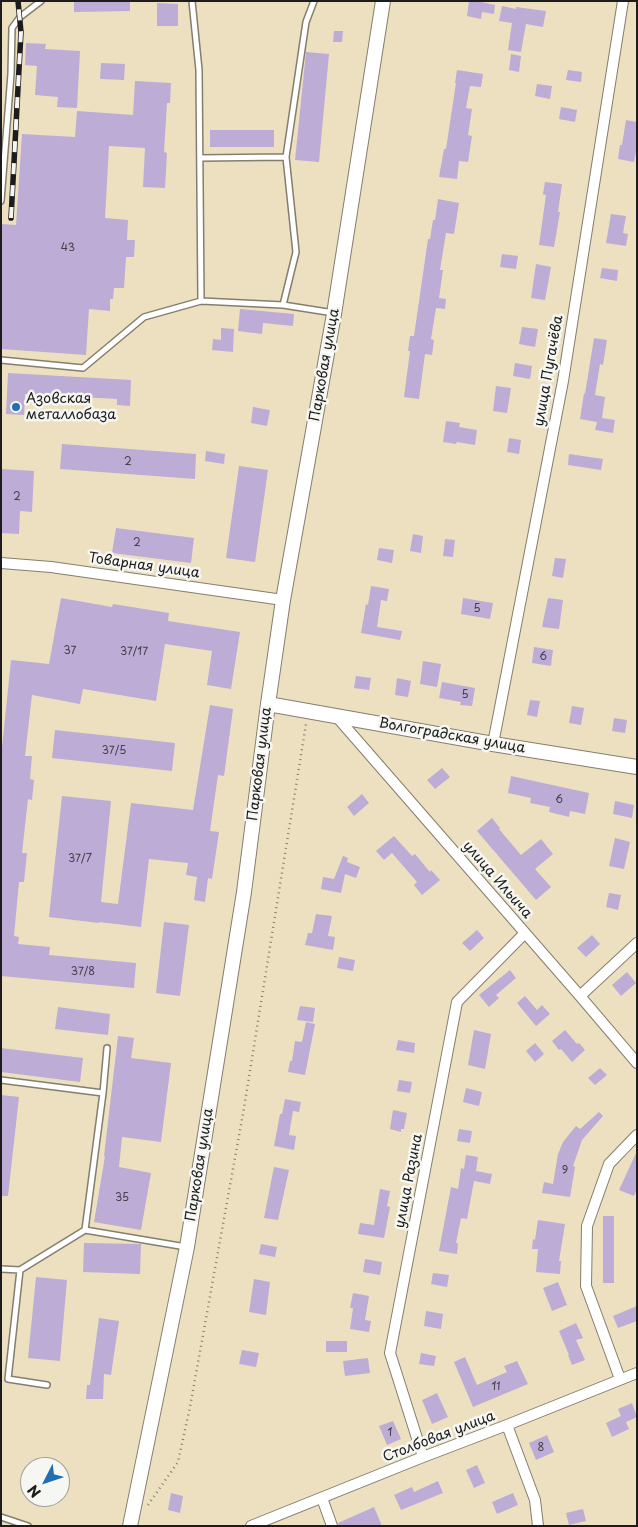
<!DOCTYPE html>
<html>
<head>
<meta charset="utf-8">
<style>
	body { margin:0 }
	#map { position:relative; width:638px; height:1527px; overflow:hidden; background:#ede0c0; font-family:"Playpen Sans",sans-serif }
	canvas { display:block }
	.frame { position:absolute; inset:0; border:2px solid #1c1c1c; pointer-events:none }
	.north { position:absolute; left:20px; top:1457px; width:50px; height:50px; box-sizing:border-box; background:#f6f6f2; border:1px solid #9f9f9c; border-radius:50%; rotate:229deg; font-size:14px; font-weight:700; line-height:20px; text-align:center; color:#1c1c1c }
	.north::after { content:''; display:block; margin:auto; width:18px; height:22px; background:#1f6fb2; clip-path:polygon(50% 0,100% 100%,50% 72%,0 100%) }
</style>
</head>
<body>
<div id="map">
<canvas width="638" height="1527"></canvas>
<div class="frame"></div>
<div class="north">N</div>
</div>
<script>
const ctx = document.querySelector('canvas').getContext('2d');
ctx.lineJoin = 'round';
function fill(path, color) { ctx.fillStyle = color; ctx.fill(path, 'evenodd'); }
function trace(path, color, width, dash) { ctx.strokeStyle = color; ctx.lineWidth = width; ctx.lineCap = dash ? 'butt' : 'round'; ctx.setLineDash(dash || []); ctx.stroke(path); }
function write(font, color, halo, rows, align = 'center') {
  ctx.font = font + ' "Playpen Sans",sans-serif'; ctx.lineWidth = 5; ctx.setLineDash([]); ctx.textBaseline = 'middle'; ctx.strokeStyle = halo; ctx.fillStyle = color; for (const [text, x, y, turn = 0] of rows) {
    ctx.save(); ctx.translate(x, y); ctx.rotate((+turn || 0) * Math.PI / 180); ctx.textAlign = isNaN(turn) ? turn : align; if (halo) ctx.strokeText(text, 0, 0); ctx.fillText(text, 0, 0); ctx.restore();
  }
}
const building = new Path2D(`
	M74 1H130V11L74 12Z
	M469 1H477L495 5 494 14 482 12 481 19 467 16Z
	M157 3 178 4V26H157Z
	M502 6 516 9V7L546 11 543 27 526 24 521 52 508 50 512 23 499 21Z
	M334 31H343L342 42H333Z
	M26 43 46 44 45 49 80 51 77 108 57 107 58 97 35 95 37 66 25 65Z
	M306 52 329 54 319 162 295 160Z
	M511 54 521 56 519 72 509 70Z
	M101 63 125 64 124 80 100 79Z
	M457 70 483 74 481 87 470 86 466 108 472 109 468 135 472 136 468 162 459 161 457 179 439 177 444 149H446L456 83H455Z
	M568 70 582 72 581 82 566 80Z
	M135 81 171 83 170 103H167L164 152 167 153 165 188 143 187 145 148 109 146 105 218 128 220 127 240H135L134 257H126L124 288H114L113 299H110V311L89 309 86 355 1 349V224L16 225 22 134 75 137 77 111 133 115Z
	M537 84 552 86 550 99 535 96Z
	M561 107 577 110 575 122 559 119Z
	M626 120 637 122V146L634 162 618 159 620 145H622Z
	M210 130H274V147H210Z
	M545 182 562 184 558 212H560L554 247 539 245 546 195 543 194Z
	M438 199 459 203 454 234 446 233 440 270H443L439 298 446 299 445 309 436 308 431 339 434 340 432 355 425 354 419 399 404 397 410 351H408L410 336H414L428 239H430L433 220H435Z
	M611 214 626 216 623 233 628 234 626 246 606 243Z
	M502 254 518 256 516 269 500 267Z
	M536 264 551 267 545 300 531 298Z
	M602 268 618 270 617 281 600 278Z
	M240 309 294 314 293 326 263 323 262 334 238 331Z
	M522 327 538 329 535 347 519 344Z
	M221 328 234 329 233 352 212 350 213 339 221 340Z
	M594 338 607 340 603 365 600 364 595 395 605 397 602 418 615 420 613 433 595 430 597 422 580 419 584 393 585 394Z
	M515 363 532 366 530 379 513 376Z
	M8 373 131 380 130 406 117 405V399L25 394 24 415 6 414Z
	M496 386 511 388 507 413 493 411Z
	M253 407 270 410 267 426 251 423Z
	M446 421 460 423 459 427 477 430 475 445 457 442 456 444 443 442Z
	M509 438 521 440 519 454 507 452Z
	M62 444 196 454 195 479 60 469Z
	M206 451 225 454 224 464 205 461Z
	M569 454 603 459 601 470 568 465Z
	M239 466 268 470 255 562 226 558Z
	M2 469 34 471 32 512 20 511 19 534 1 533Z
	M116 528 194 538 191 563 112 553Z
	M413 534 423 536 421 553 410 551Z
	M445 539 455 540 453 557 443 556Z
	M379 548 394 550 392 563 377 560Z
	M555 558 566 559 563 578 552 576Z
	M371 586 389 589 387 601 381 600 377 627 402 631 400 640 361 633 366 604 368 605Z
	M61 598 112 607 113 604 169 613 168 621 240 632 231 689 207 685 212 651 165 644 156 701 83 689 80 704 32 695 25 756H32L30 779 34 780 32 800 28 799 22 853H27L24 882H19L14 936 19 937 18 944 50 947 49 955 136 963 134 988 1 976V757L11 660 49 664Z
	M463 598 493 603 490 619 461 614Z
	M548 598 563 600 559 629 542 627Z
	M534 647 553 650 551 666 532 663Z
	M423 661 441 664 437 687 420 684Z
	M356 676 371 678 369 690 354 688Z
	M397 678 411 681 408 697 395 695Z
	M442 682 475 688 472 706 460 705 461 702 439 698Z
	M530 700 540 701 537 717 527 715Z
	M210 705 233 709 224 776 218 775 210 831 219 832 212 879 208 878 205 902 194 900 197 877 186 875 188 863 149 859 141 927 99 922V923L49 917 62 796 111 801 101 902 118 904 131 803 193 810Z
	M572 706 584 708 581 725 569 723Z
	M614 718 627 720 625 733 612 731Z
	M55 730 175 743 172 771 52 758Z
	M442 768 450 777 435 789 427 780Z
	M511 776 589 793 585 814 570 811 569 817 549 812 550 807 530 803 531 798 508 793Z
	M362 794 369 803 354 816 347 807Z
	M615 801 634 805 632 818 613 814Z
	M492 818 500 828 499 829 521 855 541 839 553 854 535 869 551 887 536 900 477 831Z
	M394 836 412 856 415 854 430 872 431 870 440 880 422 895 414 885 417 882 392 853 384 860 376 851Z
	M615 838 630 842 624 869 609 866Z
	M343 856 348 858 347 862 360 867 356 878 345 874 341 893 321 889 323 877 334 879Z
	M609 893 621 895 618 910 606 907Z
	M316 914 332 916 328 936 335 937 333 950 305 945 308 933H312Z
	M164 922 189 925 180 996 156 993Z
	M477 930 484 938 470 951 462 943Z
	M592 935 600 944 586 957 577 948Z
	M339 957 355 960 353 971 337 968Z
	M510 970 516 978 496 995 499 998 489 1007 479 995Z
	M627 972 636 983 621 996 612 985Z
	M525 996 537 1010 542 1005 550 1014 536 1026 517 1003Z
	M300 1006 315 1008 313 1022 297 1020Z
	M58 1007 110 1014 108 1035 55 1029Z
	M306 1022 315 1024 305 1075 288 1072 290 1061H292L295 1041 302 1042Z
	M474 1030 491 1034 485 1069 468 1065Z
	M565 1030 577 1044 579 1043 585 1050 572 1062 561 1049 559 1050 552 1041Z
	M118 1036 134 1038 131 1058 171 1063 161 1142 122 1137 119 1167 151 1173 141 1230 94 1222 105 1156H104Z
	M398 1040 415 1043 414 1053 396 1050Z
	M535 1043 544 1054 535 1062 526 1051Z
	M1 1048 83 1058 80 1082 1 1072Z
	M600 1068 607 1075 595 1085 588 1078Z
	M399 1080 412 1082 410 1093 397 1091Z
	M466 1088 482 1092 479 1106 463 1102Z
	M1 1095 19 1097 8 1196H1Z
	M285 1099 301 1102 299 1112 293 1111 289 1135 296 1136 294 1150 274 1146 280 1114H282Z
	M393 1110 407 1113 404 1129H401V1132L390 1129Z
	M599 1112 603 1116 582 1140 573 1166 575 1167 570 1197 542 1193 544 1182 553 1184 558 1154 563 1142 576 1126 580 1129Z
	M459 1129 472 1131 470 1143 457 1141Z
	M637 1151V1189L634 1196 619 1190Z
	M466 1155 478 1157 476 1171 492 1174 490 1184 474 1181 467 1219 461 1218 456 1243H458L457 1254 439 1251 451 1187 458 1189 461 1168 464 1169Z
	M274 1167 289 1170 278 1220 264 1218Z
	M380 1189 390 1191 387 1206 390 1207 384 1238 358 1234 360 1223 374 1225Z
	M603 1216H614V1283H603Z
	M538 1220 565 1224 559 1261H561L560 1274 536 1272 538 1249H532L533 1239 535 1240Z
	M84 1243 141 1244 140 1274 83 1272Z
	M261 1244 277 1247 275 1257 259 1254Z
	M365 1259 382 1262 380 1275 363 1272Z
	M433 1273 449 1275 447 1287 431 1284Z
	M36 1277 67 1280 60 1361 28 1358Z
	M254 1279 270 1282 266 1315 249 1312Z
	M558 1282 567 1305 552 1311 543 1288Z
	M353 1293 369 1296 365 1320 371 1321 369 1332 350 1329 353 1308H350Z
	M637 1306V1321L618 1328 613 1316Z
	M426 1311 443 1314 441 1329 424 1326Z
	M99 1318 119 1321 111 1375 104 1374 103 1399H86L87 1385H90Z
	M576 1323 583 1338 576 1340 585 1360 572 1365 568 1355H569L559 1331Z
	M326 1341H347V1352H326Z
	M242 1350 259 1353 256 1367 239 1364Z
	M421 1353 436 1356 434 1366 419 1364Z
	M465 1357 477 1385 507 1372 504 1366 517 1361 528 1384 473 1407 454 1362Z
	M368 1358 370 1373 345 1376 343 1361Z
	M437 1393 448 1417 432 1424 422 1400Z
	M632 1403 637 1417 626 1422 629 1429 612 1437 606 1423 621 1416 618 1409Z
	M393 1421 401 1439 387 1445 379 1426Z
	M547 1435 554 1452 536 1460 529 1443Z
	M477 1465 485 1483 474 1488 466 1470Z
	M438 1481 443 1493 401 1510 394 1495 412 1487 414 1492Z
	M171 1493 183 1496 180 1513 168 1510Z
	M513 1493 518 1505 497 1514 492 1502Z
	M374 1507 382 1526H339L338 1523Z
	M583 1509 586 1521 569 1525 566 1513Z`);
const path = new Path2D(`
	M148 1505 178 1462 190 1407 244 1108 306 724`);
const service = new Path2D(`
	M192 1 199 70 201 301
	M200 158 286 157
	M1 201 11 74 12 28 20 17 41 1
	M283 305 296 252 286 157 306 22 314 1
	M1 360 83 368 144 317 201 301 283 305 334 313
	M1 1080 103 1093
	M85 1230 103 1093 107 1048
	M1 1269 20 1270 85 1230 186 1247
	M20 1270 8 1379 47 1385
	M1 1517 28 1526`);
const minor = new Path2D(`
	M1 563 51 567 283 600
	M336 716 580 996 637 1063
	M493 744 563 381 623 1
	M580 996 637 943
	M620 1379 586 1286 587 1226 609 1164 637 1135
	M507 1425 535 1500 538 1526
	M423 1457 390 1353 457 1002 525 933
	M322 1498 332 1526
	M251 1526 423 1457 507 1425 637 1373`);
const secondary = new Path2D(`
	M268 704 493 744 637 767
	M130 1526 187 1247 244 892 268 704 283 600 334 314 383 1`);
const rail = new Path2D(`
	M11 218 21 32 18 1`);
const markers = [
	[16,407,5,"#1f6fb2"]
];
const numberNames = [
	["43",68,248],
	["2",128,462],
	["2",17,497],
	["2",137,543],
	["5",477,609],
	["37",70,651],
	["37/17",134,652],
	["6",543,657],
	["5",465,695],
	["37/5",114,751],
	["6",559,800],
	["37/7",80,859],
	["37/8",83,972],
	["9",565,1171],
	["35",122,1198],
	["11",496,1387],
	["1",390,1433],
	["8",541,1448]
];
const streetNames = [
	["Парковая улица",325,365,-80],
	["улица Пугачёва",549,371,-80],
	["Товарная улица",144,566,8],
	["Волгоградская улица",452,736,10],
	["Парковая улица",260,764,-83],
	["улица Ильича",497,880,49],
	["Парковая улица",200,1165,-81],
	["улица Разина",409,1181,-79],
	["Столбовая улица",439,1437,-21]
];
const poiNames = [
	["Азовская",26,399],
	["металлобаза",26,415]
];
fill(building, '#bdacd5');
trace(service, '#847e6e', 8);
trace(minor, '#847e6e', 12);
trace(secondary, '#847e6e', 16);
trace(path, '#847e6e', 2.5, [1, 4]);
trace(service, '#fff', 5);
trace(minor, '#fff', 10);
trace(secondary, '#fff', 14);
trace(rail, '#1c1c1c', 5.5);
trace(rail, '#f6f6f2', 4, [11]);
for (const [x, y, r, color] of markers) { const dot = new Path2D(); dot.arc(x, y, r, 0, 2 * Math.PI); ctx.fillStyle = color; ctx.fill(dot); trace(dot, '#f6f6f2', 2); }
write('11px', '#44404a', null, numberNames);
write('14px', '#1c1c1c', '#f6f6f2', streetNames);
write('14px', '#1c1c1c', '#f6f6f2', poiNames, 'left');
</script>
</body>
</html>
